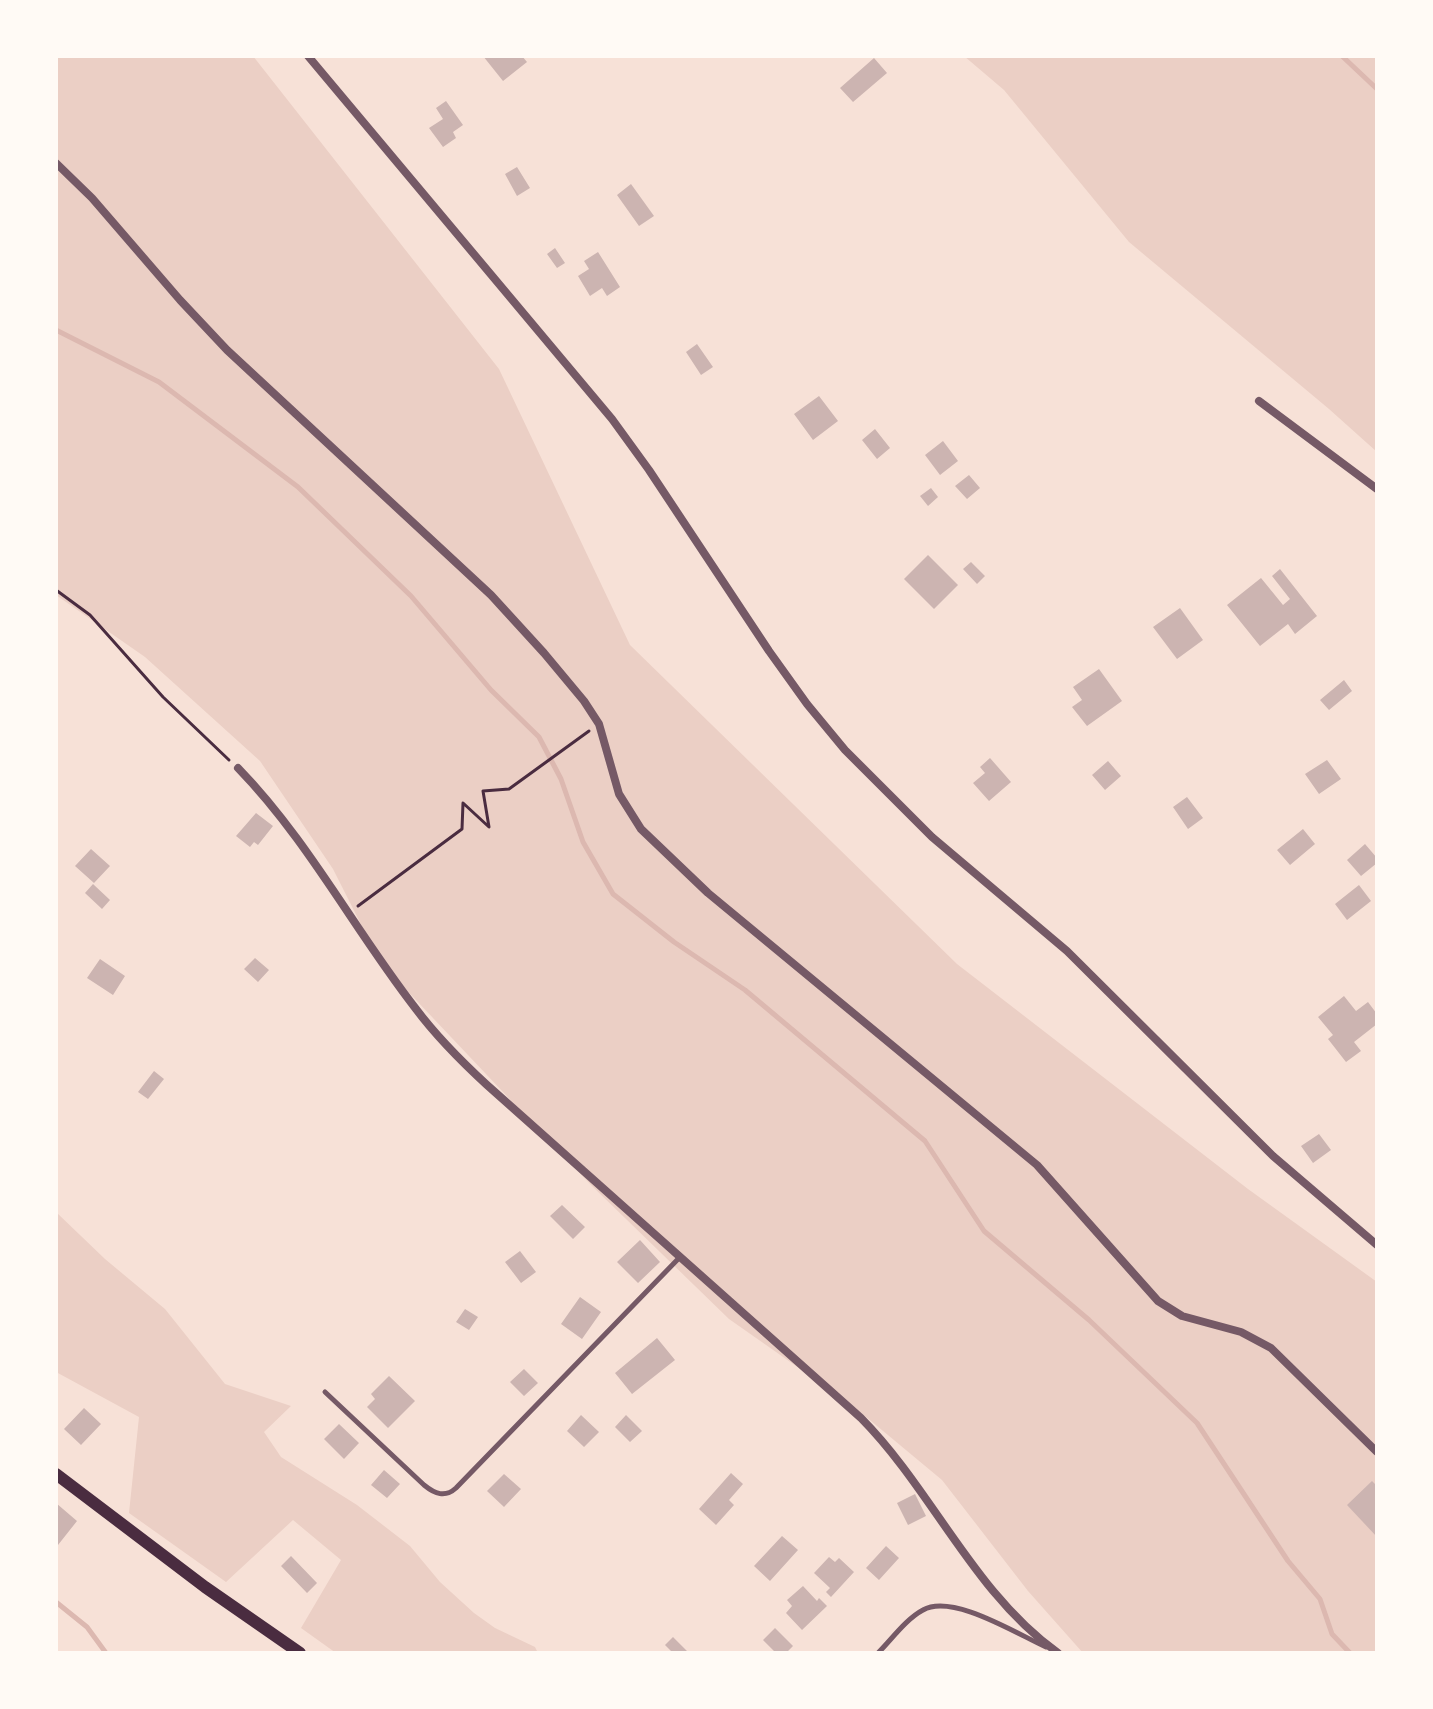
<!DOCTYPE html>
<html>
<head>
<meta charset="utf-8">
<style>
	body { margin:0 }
	#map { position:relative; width:1433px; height:1709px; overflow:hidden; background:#f7e1d7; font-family:Quicksand,sans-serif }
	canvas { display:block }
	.frame { position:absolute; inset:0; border:58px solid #fffaf5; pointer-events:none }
</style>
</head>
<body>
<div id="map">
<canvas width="1433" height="1709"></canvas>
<div class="frame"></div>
</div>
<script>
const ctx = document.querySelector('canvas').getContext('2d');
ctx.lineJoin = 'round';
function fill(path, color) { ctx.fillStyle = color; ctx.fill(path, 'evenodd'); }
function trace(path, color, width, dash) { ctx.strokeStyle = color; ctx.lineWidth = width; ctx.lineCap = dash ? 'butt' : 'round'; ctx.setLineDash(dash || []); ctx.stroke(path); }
const green = new Path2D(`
	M56 56H253L499 369 630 645 957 964 1248 1189 1377 1282V1653H1083L1028 1591 942 1480 853 1406 729 1319 591 1185 380 962 333 869 260 761 145 657 56 595Z
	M964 56H1377V452L1329 409 1129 242 1004 90Z
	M56 1212 105 1259 165 1309 225 1384 291 1406 264 1432 281 1457 357 1505 410 1546 440 1582 474 1613 495 1628 535 1647 538 1653H336L301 1628 341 1560 293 1520 226 1582 129 1513 139 1417 56 1372Z`);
const stream = new Path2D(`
	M1342 56 1377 89
	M56 330 159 382 298 487 411 596 491 690 539 737 561 779 583 842 613 894 674 942 745 990 925 1141 984 1231 1089 1320 1197 1423 1288 1561 1320 1599 1332 1634 1350 1653
	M56 1602 87 1627 106 1653`);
const building = new Path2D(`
	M483 56H522L527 62 503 81Z
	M874 58 887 73 853 102 840 88Z
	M446 101 463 125 453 132 456 138 443 147 429 128 443 119 436 108Z
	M517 167 530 188 517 196 505 174Z
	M631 184 654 216 639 226 617 195Z
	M555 248 565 263 557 268 547 254Z
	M598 252 620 287 607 296 602 288 590 296 578 276 589 269 584 261Z
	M697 344 713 367 701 375 686 352Z
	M819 396 838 421 813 440 794 414Z
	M875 429 890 448 877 459 862 440Z
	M943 441 958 461 940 475 925 455Z
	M969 475 980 488 967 499 955 486Z
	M931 488 938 497 928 506 920 496Z
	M928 555 958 585 934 609 904 579Z
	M971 562 985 576 977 584 963 569Z
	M1280 569 1317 616 1295 634 1288 624 1260 646 1227 605 1261 578 1283 605 1290 599 1272 576Z
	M1180 608 1203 640 1177 659 1153 627Z
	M1099 669 1122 701 1087 726 1072 707 1082 700 1073 687Z
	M1344 680 1352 691 1329 710 1320 700Z
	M990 758 1011 782 989 801 973 783 985 773 980 767Z
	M1327 760 1341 779 1319 794 1305 774Z
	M1108 761 1121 776 1105 790 1092 775Z
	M1187 797 1203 818 1188 829 1173 807Z
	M256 813 273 826 258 845 254 842 250 847 236 836Z
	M1303 829 1315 844 1290 865 1277 850Z
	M1365 844 1377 858V863L1361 876 1347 860Z
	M91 849 110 866 94 883 75 866Z
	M93 884 110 900 102 909 85 893Z
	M1359 885 1371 901 1347 920 1335 904Z
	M255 958 269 970 258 982 244 969Z
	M100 959 125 976 113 995 87 978Z
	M1344 996 1356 1011 1368 1002 1377 1014V1024L1354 1042 1361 1051 1346 1062 1328 1039 1333 1035 1318 1017Z
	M154 1071 164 1079 148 1099 138 1092Z
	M1319 1134 1331 1150 1313 1163 1301 1146Z
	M562 1205 585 1227 573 1239 550 1216Z
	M640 1240 660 1262 638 1283 617 1262Z
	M520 1251 536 1272 521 1283 505 1262Z
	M580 1297 601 1312 582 1339 561 1324Z
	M465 1309 478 1317 469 1330 456 1322Z
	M657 1338 675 1360 632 1394 615 1373Z
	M524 1369 538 1383 524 1396 510 1382Z
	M389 1376 415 1401 388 1428 367 1407 375 1399 371 1394Z
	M84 1408 101 1424 81 1445 64 1429Z
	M581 1415 599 1432 584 1447 567 1431Z
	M626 1415 642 1431 630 1442 615 1427Z
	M339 1424 359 1443 344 1459 324 1439Z
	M384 1470 400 1484 387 1498 371 1485Z
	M731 1473 743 1484 729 1500 734 1505 716 1525 699 1509Z
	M504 1474 521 1489 504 1507 487 1491Z
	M1372 1481 1377 1486V1537L1347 1505Z
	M915 1494 926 1516 908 1525 897 1503Z
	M56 1503 77 1521 58 1545 56 1543Z
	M782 1536 798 1550 770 1581 754 1566Z
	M886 1546 899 1558 879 1580 866 1568Z
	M291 1556 317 1583 307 1593 281 1566Z
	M829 1557 835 1562 839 1558 854 1572 831 1597 826 1592 830 1588 814 1573Z
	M803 1586 817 1601 819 1598 827 1606 802 1630 786 1613 792 1606 787 1600Z
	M775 1628 793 1646 786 1653H776L763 1640Z
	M673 1637 687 1651 685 1653H673L665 1645Z`);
const path = new Path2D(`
	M56 590 90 615 163 697 229 760
	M358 906 462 829 463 803 489 827 483 791 509 789 589 731`);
const service = new Path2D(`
	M325 1392 424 1485C435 1494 445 1498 456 1488L680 1257
	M878 1653C892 1639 906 1619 923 1610 952 1593 1017 1634 1046 1647`);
const minor = new Path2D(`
	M308 56 612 419 649 470 769 651 807 704 845 750 932 837 1067 951 1273 1156 1377 1245
	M56 163 92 198 180 300 227 350 491 595 544 653 584 701 599 724 619 794 641 829 708 893 1037 1165 1158 1301 1182 1316 1241 1332 1271 1348 1377 1452
	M1259 401 1377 489
	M238 768C308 840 355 931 416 1009 437 1037 462 1062 487 1085L861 1418C933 1491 973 1592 1058 1653`);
const secondary = new Path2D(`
	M56 1474 205 1587 300 1653`);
fill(green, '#ebcfc5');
trace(stream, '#dcb8b0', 5);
fill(building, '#ccb4b1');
trace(path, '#4a2c40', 3);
trace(service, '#755966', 5);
trace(minor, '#755966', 8);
trace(secondary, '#4a2c40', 12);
</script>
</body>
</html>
